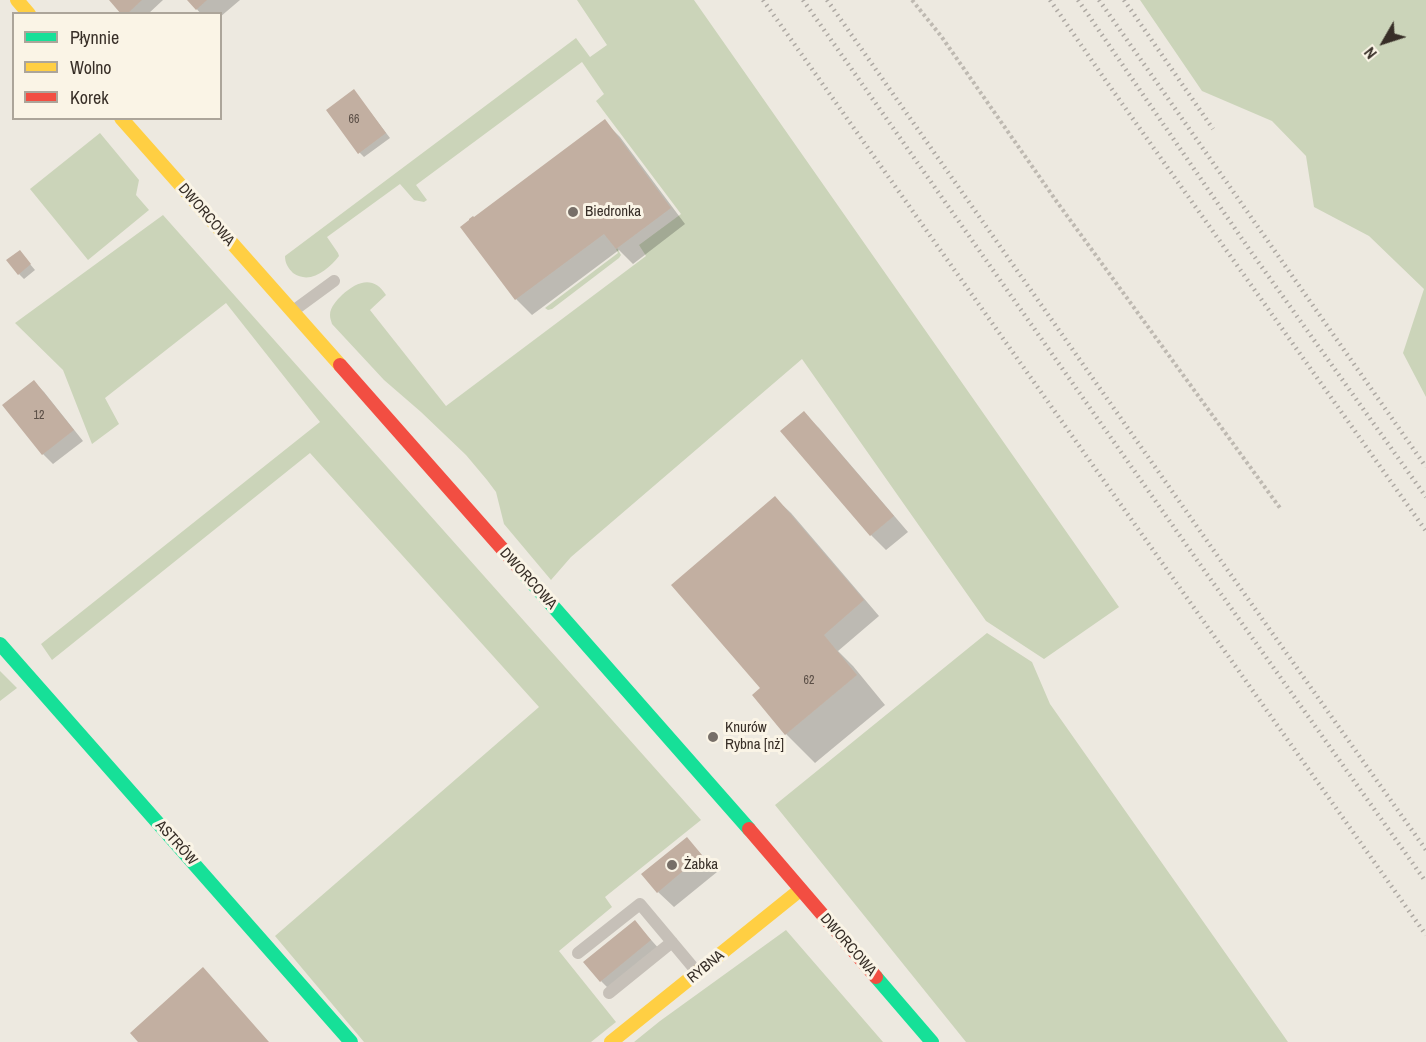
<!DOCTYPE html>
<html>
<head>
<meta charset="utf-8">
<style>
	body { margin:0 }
	#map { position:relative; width:1426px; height:1042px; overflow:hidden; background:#ede9e0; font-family:"Archivo Narrow",sans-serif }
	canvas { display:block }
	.legend { position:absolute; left:12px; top:12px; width:210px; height:108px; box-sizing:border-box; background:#faf4e6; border:2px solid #aca59a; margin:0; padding:8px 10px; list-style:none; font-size:18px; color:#372e27 }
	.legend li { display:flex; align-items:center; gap:12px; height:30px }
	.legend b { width:30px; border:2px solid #aca59a }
	.north { position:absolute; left:1354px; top:12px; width:60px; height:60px; -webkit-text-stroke:4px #faf4e6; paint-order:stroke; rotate:231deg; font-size:16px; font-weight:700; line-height:24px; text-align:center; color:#372e27 }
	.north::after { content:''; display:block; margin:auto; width:21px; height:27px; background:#372e27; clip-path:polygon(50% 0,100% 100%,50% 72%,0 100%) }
</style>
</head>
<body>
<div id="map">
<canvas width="1426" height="1042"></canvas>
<ul class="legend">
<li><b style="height:8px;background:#16e098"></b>Płynnie</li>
<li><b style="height:8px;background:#ffcf43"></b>Wolno</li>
<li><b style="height:8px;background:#f24e42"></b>Korek</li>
</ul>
<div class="north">N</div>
</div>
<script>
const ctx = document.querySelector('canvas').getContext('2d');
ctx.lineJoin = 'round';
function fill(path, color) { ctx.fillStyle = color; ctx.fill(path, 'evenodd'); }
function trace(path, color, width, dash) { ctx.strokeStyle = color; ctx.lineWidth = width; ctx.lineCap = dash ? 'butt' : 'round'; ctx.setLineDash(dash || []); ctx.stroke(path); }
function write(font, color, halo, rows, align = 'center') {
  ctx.font = font + ' "Archivo Narrow",sans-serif'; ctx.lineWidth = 6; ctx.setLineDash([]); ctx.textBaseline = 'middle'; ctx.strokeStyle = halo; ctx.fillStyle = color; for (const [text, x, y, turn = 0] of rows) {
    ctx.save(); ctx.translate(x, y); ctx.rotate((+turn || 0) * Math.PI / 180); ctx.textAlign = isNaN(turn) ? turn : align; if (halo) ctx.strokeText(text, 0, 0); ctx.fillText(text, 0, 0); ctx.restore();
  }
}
const green = new Path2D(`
	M577 0H694L1119 607 1044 659 986 621 802 359 571 557 551 580 504 524 496 492 487 480 466 455 421 412 384 380 332 324C331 320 330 319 330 315 330 307 337 300 342 295 357 281 374 275 386 295L370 310 446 406 646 256 639 245 681 214 596 101 604 94 582 62 416 185 427 200 424 202 414 200 400 184 327 237 338 253 339 256C328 270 310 285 293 273 288 268 285 263 285 256L576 38 590 57 607 45Z
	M1140 0H1426V397L1403 353 1424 289 1369 236 1314 207 1306 156 1272 121 1202 91Z
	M100 133 139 180 136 195 149 210 88 260 30 189Z
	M163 215 701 820 605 897 612 907 559 951 616 1022 591 1042H364L275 936 539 707 310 453 52 660 41 644 320 422 226 303 105 398 119 424 92 444 63 370 15 323Z
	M617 248 621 255 619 258 552 309 548 310 545 308 618 253 616 249Z
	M987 633 1032 662 1050 704 1288 1042H966L775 805Z
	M0 671 17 688 0 701Z
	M786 930 883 1042H634L660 1021Z`);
const shadow = new Path2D(`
	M111 0H163L148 14H123Z
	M189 0H240L220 17V14H201Z
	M358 96 390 138 364 157 360 153Z
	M604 121 620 137 685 224 633 264 619 250 532 315 516 299 462 227Z
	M24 257 35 270 24 279 19 274Z
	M34 382 44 392 83 441 53 464 43 454Z
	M803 413 819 428 908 532 886 550 871 535Z
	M775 498 791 513 879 616 838 651 853 666 885 705 815 763 786 734 763 688Z
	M687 839 717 872 674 907 658 892Z
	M635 922 661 951 611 991 601 981Z`);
const building = new Path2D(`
	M109 0H142L127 14H121Z
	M187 0H207L196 10Z
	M354 89 386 133 358 154 326 110Z
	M605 119 671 208 616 249 604 234 515 300 460 227 469 220V219L473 216 474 217Z
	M20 250 31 264 18 275 6 260Z
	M34 380 74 430 42 455 2 405Z
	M804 411 894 516 870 536 780 431Z
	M775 496 864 600 824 635 857 675 785 735 752 695 760 688 671 585Z
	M687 837 702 855 657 893 641 874Z
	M635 920 651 940 600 982 583 962Z
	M203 967 269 1042H138L130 1033Z`);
const path = new Path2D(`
	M912 0 941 36 1057 202 1280 508`);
const lane = new Path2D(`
	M293 311 334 281
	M578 953 640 904 697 972
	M609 993 672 942`);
const fast = new Path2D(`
	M521 570 749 829
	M0 644 351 1042
	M876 977 932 1042`);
const slow = new Path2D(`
	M17 0 29 14
	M121 118 340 365
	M611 1042 800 890`);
const jam = new Path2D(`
	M340 365 521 570
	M749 829 876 977`);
const rail = new Path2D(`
	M763 0 1426 935
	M803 0 1204 570 1426 882
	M827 0 1219 558 1426 850
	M1050 0 1106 81 1426 531
	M1078 0 1249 249 1426 497
	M1099 0 1426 467
	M1124 0 1213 129`);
const markers = [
	[573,212,6,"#776f68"],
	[713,737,6,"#776f68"],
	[672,865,6,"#776f68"]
];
const numberNames = [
	["66",354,120],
	["12",39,416],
	["62",809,681]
];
const poiNames = [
	["Biedronka",585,212],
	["Knurów",725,728],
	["Rybna [nż]",725,745],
	["Żabka",684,865]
];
const streetNames = [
	["DWORCOWA",206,215,49],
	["DWORCOWA",528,579,48],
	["ASTRÓW",176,843,48],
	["DWORCOWA",848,945,49],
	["RYBNA",706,967,-39]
];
fill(green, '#cbd4b9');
fill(shadow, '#0003');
fill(building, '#c2afa1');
trace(path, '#beb9b1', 4, [3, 3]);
trace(lane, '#c6c0b8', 12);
trace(fast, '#16e098', 14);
trace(slow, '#ffcf43', 14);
trace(jam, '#f24e42', 14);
trace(rail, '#aea9a3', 4.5, [1.5, 4.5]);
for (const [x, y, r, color] of markers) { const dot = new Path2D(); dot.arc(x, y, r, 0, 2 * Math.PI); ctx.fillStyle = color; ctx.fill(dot); trace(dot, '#faf4e6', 2); }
write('12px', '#5a4e46', null, numberNames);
write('15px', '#372e27', '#faf4e6', poiNames, 'left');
write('15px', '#372e27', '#faf4e6', streetNames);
</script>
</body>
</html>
